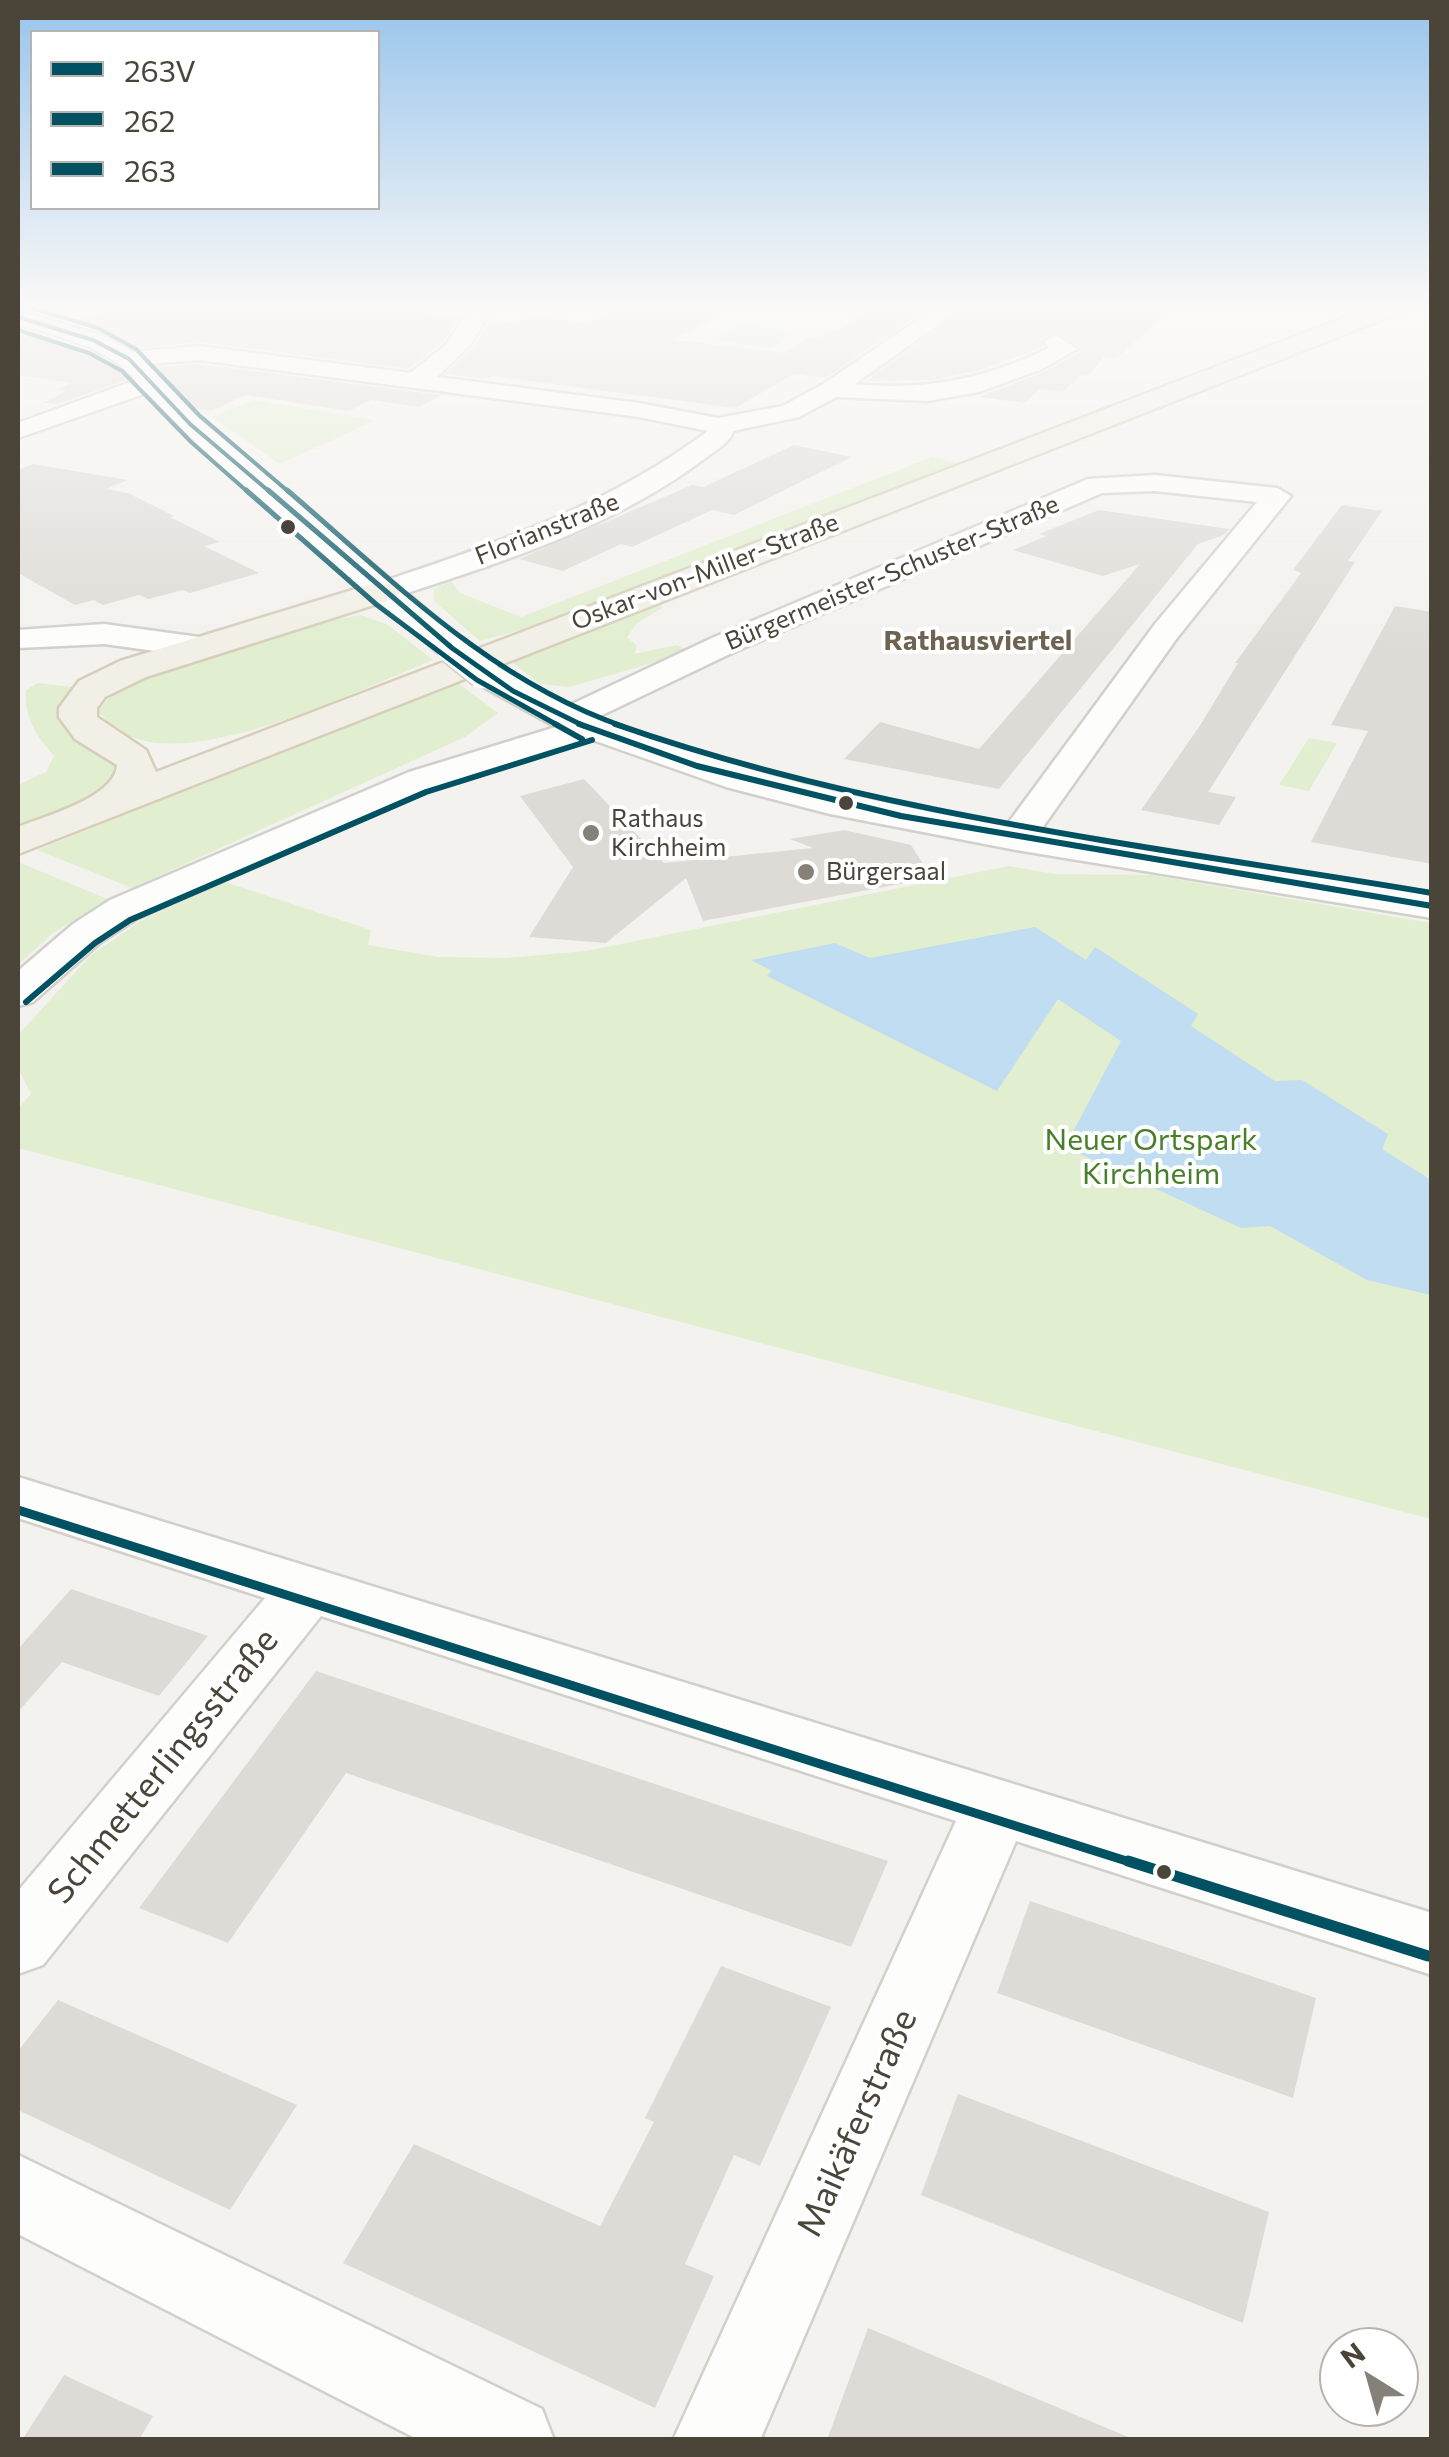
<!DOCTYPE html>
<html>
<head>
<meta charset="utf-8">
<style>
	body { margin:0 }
	#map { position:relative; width:1449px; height:2457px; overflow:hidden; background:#f4f2ee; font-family:Commissioner,sans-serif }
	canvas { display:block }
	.frame { position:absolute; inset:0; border:20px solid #4b4439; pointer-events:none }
	.legend { position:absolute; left:30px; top:30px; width:350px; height:180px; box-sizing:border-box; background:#fff; border:2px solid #b7b4b0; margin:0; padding:12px 18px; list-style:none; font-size:30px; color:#4b4439 }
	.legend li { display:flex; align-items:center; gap:20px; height:50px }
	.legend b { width:50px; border:2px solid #b7b4b0 }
	.north { position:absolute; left:1319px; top:2327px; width:100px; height:100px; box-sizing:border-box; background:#fff; border:2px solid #b7b4b0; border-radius:50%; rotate:323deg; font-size:28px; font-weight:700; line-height:40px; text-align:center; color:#4b4439 }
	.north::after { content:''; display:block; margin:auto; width:35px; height:45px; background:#868178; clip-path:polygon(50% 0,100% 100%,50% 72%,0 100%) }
</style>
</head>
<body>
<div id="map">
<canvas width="1449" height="2457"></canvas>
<div class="frame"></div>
<ul class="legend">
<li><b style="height:12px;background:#005262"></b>263V</li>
<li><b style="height:12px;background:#005262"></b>262</li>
<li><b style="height:12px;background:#005262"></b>263</li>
</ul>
<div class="north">N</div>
</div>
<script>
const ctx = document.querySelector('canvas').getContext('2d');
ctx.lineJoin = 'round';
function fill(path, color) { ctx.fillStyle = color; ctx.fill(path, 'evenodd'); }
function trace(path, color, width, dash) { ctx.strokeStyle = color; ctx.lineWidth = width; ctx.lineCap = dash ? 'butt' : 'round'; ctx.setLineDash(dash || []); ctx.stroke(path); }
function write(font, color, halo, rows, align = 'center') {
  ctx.font = font + ' Commissioner,sans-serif'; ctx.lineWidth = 8; ctx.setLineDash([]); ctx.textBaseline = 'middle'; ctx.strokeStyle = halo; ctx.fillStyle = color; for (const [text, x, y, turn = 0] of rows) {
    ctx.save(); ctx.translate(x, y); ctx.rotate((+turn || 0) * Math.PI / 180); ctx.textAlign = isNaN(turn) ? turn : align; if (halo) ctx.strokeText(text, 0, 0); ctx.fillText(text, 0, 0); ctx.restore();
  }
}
const green = new Path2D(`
	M738 323 795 332 772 348 713 340Z
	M253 400 376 420 280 464 212 417Z
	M932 457 960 464 557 620 480 641 434 601V589L451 581 460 593 521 617Z
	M660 603 662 608 637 623 627 637 637 646 634 654 677 645 687 650 680 655 569 687 540 684 509 660 638 604Z
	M361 615 388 625 433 660C363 688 207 765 135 738 119 733 109 723 98 711 130 661 300 625 361 615Z
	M455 681 498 713 465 737 132 888 37 850Z
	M38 683 73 687 60 703 61 722 122 759 107 796 18 832V785L46 772 54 756C36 735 24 719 26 690Z
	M1309 738 1337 743 1309 791 1279 785Z
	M18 862 110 900 53 933 18 965Z
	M1009 866 1055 874 1151 875 1431 923V1519L18 1148V1109L31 1094 18 1068V1035L91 955 142 920 225 882 371 930 368 945 439 957 506 958 586 951Z`);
const water = new Path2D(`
	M1035 927 1086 960 1095 947 1198 1014 1191 1026 1275 1081 1302 1080 1388 1134 1382 1149 1431 1180V1295L1367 1280 1270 1226 1241 1228 1065 1147 1121 1041 1058 999 997 1091 767 976 772 971 751 960 835 943 870 958Z`);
const building = new Path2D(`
	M120 307H376L460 317 443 342 409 369 199 342 134 348 102 331 69 322Z
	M620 307H734L674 340 785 353 807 338 818 339 843 327 872 307H930L825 378 794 374 735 408 492 376 485 379 445 374 473 348 490 320 517 323 532 316 590 323Z
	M967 307H1174L1117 358 1104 357 1088 376 1081 375 1063 392 1040 389 1024 403 979 397 1044 372 1079 352V346L1053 332 1042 339 1043 347 977 371 930 380 866 381Z
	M32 332 94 354 129 379 58 404 43 403 66 391 55 390 72 383 18 375V336Z
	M199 364 442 395 419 407 371 400 349 411 246 395 211 411 194 408 155 367Z
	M794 445 852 457 734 515 712 510 632 547 621 544 563 571 519 559 692 485 703 487Z
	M33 464 128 480 106 489 128 493 174 516 170 517 220 542 204 546 259 573 190 593 183 590 148 599 139 595 103 605 94 600 75 605 18 573V470Z
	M1342 505 1382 511 1348 561 1355 562 1208 792 1236 797 1219 825 1141 810 1199 727 1238 663H1235L1301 573 1293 570Z
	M1099 510 1229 529 1224 535 1198 544 999 789 844 759 880 722 979 749 1140 564 1103 576 1013 550 1046 536 1039 534Z
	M1395 606 1432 612V864L1311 842 1368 731 1331 725Z
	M584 779 664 863 813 848 790 839 844 830 911 845 932 878 703 921 686 878 606 943 529 937 573 867 520 796Z
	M71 1589 208 1636 159 1696 62 1662 18 1712V1649Z
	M316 1671 718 1805 888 1861 851 1947 346 1773 228 1943 139 1908Z
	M1030 1901 1316 1998 1293 2098 997 1993Z
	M721 1966 831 2007 760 2166 734 2155 685 2264 714 2276 655 2408 343 2263 414 2144 600 2226 654 2122 645 2118Z
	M58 2000 297 2105 230 2210 18 2110V2051Z
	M958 2094 1269 2212 1243 2323 921 2195Z
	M868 2328 1133 2439 1132 2440H827Z
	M64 2375 153 2416 139 2440H22Z`);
const minor = new Path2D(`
	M471 307H493L470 345 437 377 639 403 718 418 783 406 823 384 937 307H963L855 384C926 391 985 379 1049 348L1044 342 1055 335 1077 349 1042 369 979 392 927 401 836 397 799 417 733 431C731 441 718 449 708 456 620 524 511 559 407 593L463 641 468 648 463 655H441C343 570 236 488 147 393L18 438V423L136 380C105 346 60 337 18 324V311L101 335 133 352 199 346 410 373 446 345ZM199 360 639 417 708 431C612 503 502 542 390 579L199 419 147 364Z
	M1155 475 1277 488 1291 496 1177 638 1040 831 1432 894V918L1016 850 830 814 726 787 590 739 435 788 138 918 101 942 33 1002 18 1006V971L73 924 110 900 409 772 556 727 471 680 467 673 471 666H495L570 705 712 638 1088 479ZM1155 491 1257 502 1155 624 1006 826C866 801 730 771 598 717L734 652 1102 493Z
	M104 624 199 637 210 640 215 647 210 654 199 657 104 644 18 648V630Z
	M18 1477 1432 1913V1975L1016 1841 760 2440H673L956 1821 321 1616 43 1965 18 1974V1891L265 1598 18 1518Z
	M18 2155 542 2409 554 2440H419L18 2234Z`);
const major = new Path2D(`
	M1372 307H1406L1402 312 18 854V827C45 816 115 798 117 765L75 739 59 717V708L79 681 120 661 372 584H396L401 591 396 598 146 677 105 697 97 708V717L146 750 156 772Z`);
const minorBridge = new Path2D(`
	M452 648 483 673`);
const bus1Far2 = new Path2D(`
	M18 317 93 340 129 359 190 424 271 493`);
const bus1Far1 = new Path2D(`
	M268 490 452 648 513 691 584 726`);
const bus1 = new Path2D(`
	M579 724 697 766 901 816 1432 906`);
const bus2Far4 = new Path2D(`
	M18 330 89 353 122 371 191 442 249 493`);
const bus2Far3 = new Path2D(`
	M246 490 377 605 477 680 559 726`);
const bus2Far2 = new Path2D(`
	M555 724 582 739
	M26 1002 95 943 130 920 426 792 592 740`);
const bus2Far1 = new Path2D(`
	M18 1510 1136 1864`);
const bus2 = new Path2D(`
	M1128 1861 1428 1956`);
const bus3Far2 = new Path2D(`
	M28 307 98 328 136 349 199 415 290 493`);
const bus3Far1 = new Path2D(`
	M287 490C392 580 490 680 622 726`);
const bus3 = new Path2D(`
	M615 724C877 816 1159 847 1432 893`);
const markers = [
	[288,527,9,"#4b4439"],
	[846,803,9,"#4b4439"],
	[591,833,10,"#868178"],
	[806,872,10,"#868178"],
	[1164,1872,9,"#4b4439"]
];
const farStreetnames = [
	["Florianstraße",547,529,-22],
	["Oskar-von-Miller-Straße",705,572,-21],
	["Bürgermeister-Schuster-Straße",892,573,-23]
];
const farPoinames = [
	["Rathaus",611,819],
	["Kirchheim",611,848],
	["Bürgersaal",826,872]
];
const farNeighbourhoodnames = [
	["Rathausviertel",978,641]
];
const parkNames = [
	["Neuer Ortspark",1151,1140],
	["Kirchheim",1151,1174]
];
const nearStreetnames = [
	["Schmetterlingsstraße",163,1766,-51],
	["Maikäferstraße",857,2123,-66]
];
fill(green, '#e1eecf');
fill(water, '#c0ddf1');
fill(building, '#dedbd6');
trace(minor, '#d2d0cb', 5);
trace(major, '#d6cebb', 5);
fill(minor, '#fdfdfc');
fill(major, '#f2efe6');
trace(minorBridge, '#d2d0cb', 34, []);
trace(minorBridge, '#fdfdfc', 31);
trace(bus1Far2, '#005262', 4);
trace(bus1Far1, '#005262', 5);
trace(bus1, '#005262', 6);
trace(bus2Far4, '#005262', 4);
trace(bus2Far3, '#005262', 5);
trace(bus2Far2, '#005262', 6);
trace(bus2Far1, '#005262', 9);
trace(bus2, '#005262', 11);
trace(bus3Far2, '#005262', 4);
trace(bus3Far1, '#005262', 5);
trace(bus3, '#005262', 6);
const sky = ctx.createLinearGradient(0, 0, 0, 651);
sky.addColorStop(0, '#98c4ec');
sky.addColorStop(0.47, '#faf9f7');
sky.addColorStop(1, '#faf9f700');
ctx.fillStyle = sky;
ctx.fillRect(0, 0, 1449, 651);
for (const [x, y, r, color] of markers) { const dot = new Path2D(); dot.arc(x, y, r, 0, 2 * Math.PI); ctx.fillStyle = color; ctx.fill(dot); trace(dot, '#fff', 4); }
write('25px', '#4b4439', '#fff', farStreetnames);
write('25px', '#4b4439', '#fff', farPoinames, 'left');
write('bold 28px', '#6e6250', '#fff', farNeighbourhoodnames);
write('30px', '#4a7f2a', '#fff', parkNames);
write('35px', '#4b4439', '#fff', nearStreetnames);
</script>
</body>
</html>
